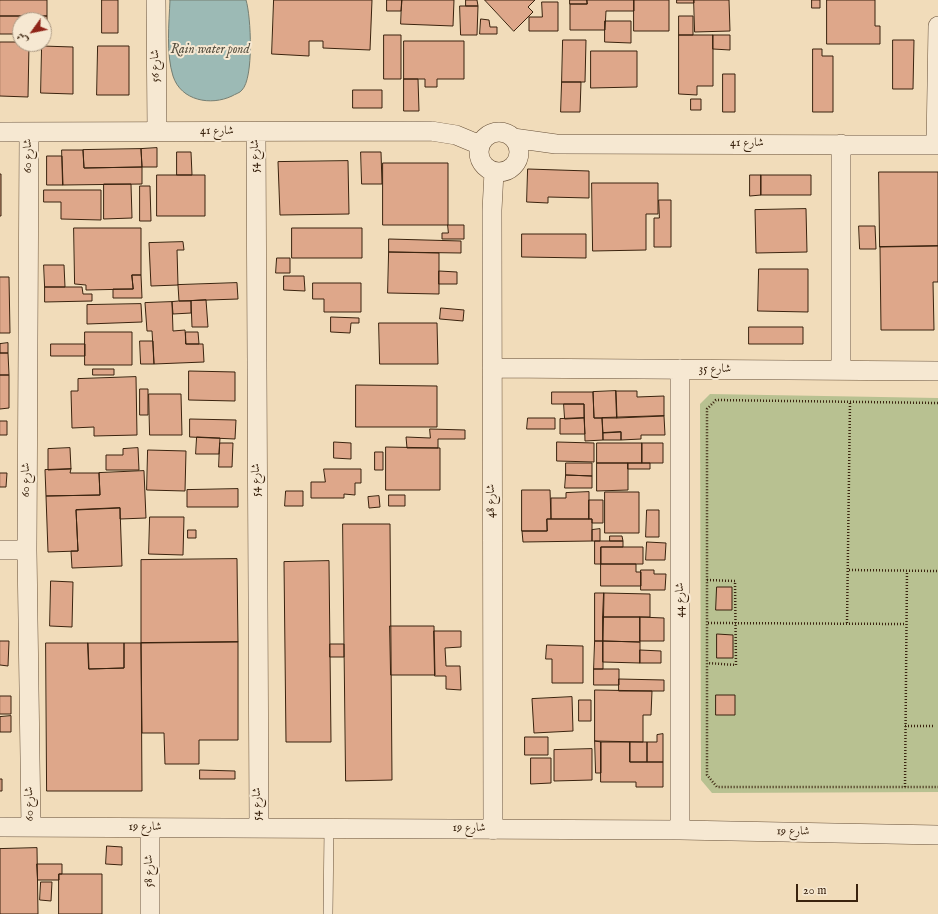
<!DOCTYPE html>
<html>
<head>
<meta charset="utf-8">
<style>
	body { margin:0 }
	#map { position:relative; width:938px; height:914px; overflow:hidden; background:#f1dcba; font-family:"IM FELL English",Amiri,serif }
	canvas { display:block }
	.north { position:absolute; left:12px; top:12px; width:40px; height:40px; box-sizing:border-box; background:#f6e8d2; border:1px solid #ab9984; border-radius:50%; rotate:237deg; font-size:11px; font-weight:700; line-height:16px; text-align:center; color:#3a230e }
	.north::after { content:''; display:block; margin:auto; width:14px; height:18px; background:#8f2418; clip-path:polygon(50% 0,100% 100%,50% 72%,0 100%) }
	.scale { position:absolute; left:796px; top:884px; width:62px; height:18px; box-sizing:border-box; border:2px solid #3a230e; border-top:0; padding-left:5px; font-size:12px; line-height:14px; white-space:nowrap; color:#3a230e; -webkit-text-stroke:3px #f6e8d2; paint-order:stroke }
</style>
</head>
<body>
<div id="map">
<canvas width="938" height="914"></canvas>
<div class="north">ش</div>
<div class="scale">20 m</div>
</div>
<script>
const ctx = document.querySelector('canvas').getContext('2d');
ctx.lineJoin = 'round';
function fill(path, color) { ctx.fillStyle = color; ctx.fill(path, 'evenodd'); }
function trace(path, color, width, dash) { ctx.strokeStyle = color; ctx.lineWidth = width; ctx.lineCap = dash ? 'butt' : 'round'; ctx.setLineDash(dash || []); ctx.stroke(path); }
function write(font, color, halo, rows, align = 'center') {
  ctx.font = font + ' "IM FELL English",Amiri,serif'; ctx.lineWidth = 4; ctx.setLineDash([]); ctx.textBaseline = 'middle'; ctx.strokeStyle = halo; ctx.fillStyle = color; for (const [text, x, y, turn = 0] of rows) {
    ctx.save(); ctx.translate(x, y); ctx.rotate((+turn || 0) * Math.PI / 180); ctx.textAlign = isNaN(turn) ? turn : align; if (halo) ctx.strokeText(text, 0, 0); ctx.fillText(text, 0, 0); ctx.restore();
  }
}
const green = new Path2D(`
	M710 394 938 398V792L712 793 701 780 700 404Z`);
const water = new Path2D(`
	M170 0H246C251 16 254 78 242 90 240 93 235 94 232 96 211 106 181 101 173 76 166 54 169 23 170 0Z`);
const building = new Path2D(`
	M0 0H47V16H0Z
	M102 0H118V33H102Z
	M274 0H372L370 50 323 48V41H309V56L272 54Z
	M387 0H402L401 11H387Z
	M402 0H454L453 26 401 24Z
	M466 0H477L478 6H466Z
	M485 0H535L528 7 533 12 514 31Z
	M570 0H587V4H570Z
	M587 0H634V11H606L605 30H570V4H587Z
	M634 0H669V31H634Z
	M677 0H694V3H677Z
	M694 0H729L730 31 695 32Z
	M812 0H820V8H812Z
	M827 0H875V26H880V44H827Z
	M542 2H558V31H529V17H542Z
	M460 6H478L477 35H461Z
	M0 16H47V34H44V20H20V34H0Z
	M679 16H693V35H679Z
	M481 19 489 20 490 27H497V34H480Z
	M605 21H631V43L605 42Z
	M384 35H401V79H384Z
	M679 35H713V86H697V95L679 94Z
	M713 35H730V50L713 49Z
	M563 40H586L585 82H562Z
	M893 40H914L913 89H893Z
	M404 41H464V79H437V87H425V79H404Z
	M0 42H20V44H29L28 97 0 96Z
	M42 46 73 47V94L41 93Z
	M98 46H129V95H97Z
	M813 49H822V56H833V112H813Z
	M591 51H637V87L591 88Z
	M723 74H735V112H723Z
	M404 79H418L419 111H404Z
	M562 82H581L580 112H561Z
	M353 90H382V108H353Z
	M691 99H701V110H691Z
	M157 148V167H142L141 149Z
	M141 149 142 167 84 168 83 150Z
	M62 150H83L84 168 142 167V184L63 185Z
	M177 152H191L192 175H177Z
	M361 152H381L382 184H362Z
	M47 156H62L63 185H47Z
	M348 161 349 214 280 215 278 162Z
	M383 163H448V225H383Z
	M528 169 589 171V198L548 197V203L527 202Z
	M879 172H938V246L880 247Z
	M0 174H1V216H0Z
	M157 175H205V216H157Z
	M750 175H761V195L750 196Z
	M761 175H811V195H761Z
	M592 183H658V214H646V250L593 251Z
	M104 184H131L132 218 104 219Z
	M140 186H150L151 221H140Z
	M44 190H101V220L61 219V202H44Z
	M659 200H671V247H654V218H659Z
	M806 209 807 252 756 253 755 210Z
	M448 225H464V239H442V233H448Z
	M859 226H875L876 249H860Z
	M74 228H141V275H132L133 289 86 290V285L75 284Z
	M292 228H362V258H292Z
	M522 234H586V258L522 257Z
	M389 239 461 241V253L389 252Z
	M183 242 184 250H177L178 285 151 286 149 243Z
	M938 246V282H933L934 330H881L880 247Z
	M389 252 439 253V294L388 293Z
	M277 258H290V273H276Z
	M44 265H64L65 287H45Z
	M759 269H808V312L758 311Z
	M439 271 457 272V284H439Z
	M132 275H141L142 298H113V289H133Z
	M284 276H304L305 291 284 290Z
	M0 277H9L10 333H0Z
	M237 283 238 299 179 301 178 285Z
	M313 283H361V312H324V299H313Z
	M45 287H82L83 294H92V301L45 302Z
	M206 300 208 327H192L191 301Z
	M179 301H191V313L173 314 172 302Z
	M172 302 173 331 185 330 186 344H203L204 362 154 364 152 331H147L145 303Z
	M141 304 142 322 87 324V305Z
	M441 308 464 310 463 321 440 319Z
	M331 317 359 318V323H351L350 333 331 332Z
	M379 323H437L438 364H380Z
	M749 327H803V344H749Z
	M85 332H132V365H85Z
	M186 332H198L199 344H186Z
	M140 341H153L154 364H141Z
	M8 343V353H0V344Z
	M51 344H85V356H51Z
	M0 353H8L9 375H0Z
	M93 369H114V375H93Z
	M189 371 235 372V401L189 400Z
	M0 375H9V408L0 409Z
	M136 377 137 435 94 436V427L72 428 71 391H78V379Z
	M356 385 437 386V427H356Z
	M140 389H148V415H140Z
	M616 391 617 418H594L593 392Z
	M616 391H637V397L664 396V416L617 418Z
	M552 392H593L594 418H602L603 440 585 441 584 404H552Z
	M149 394H181L182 435H150Z
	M564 404H584V418L565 419Z
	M664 416 665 435H641V439L621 440V432L603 433 602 418Z
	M528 418H555V429H527Z
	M584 418 585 434H560V419Z
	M190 419 236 420 235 439 190 437Z
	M0 421H7V435H0Z
	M430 429 465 430V439H438V448H407L406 437 430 438Z
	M621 432V440H603V433Z
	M197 437 220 438 219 454H196Z
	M334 442 351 443V459L334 458Z
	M557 442 594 443V462L557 461Z
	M220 443H233L232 467H219Z
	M597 443H642V463H597Z
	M642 443H663V463H642Z
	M386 447 440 448V490H386Z
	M70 448 71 469 48 470V449Z
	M138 448 139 470H106V455H123V449Z
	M148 450 186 451 185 491 147 490Z
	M375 452H383V470H375Z
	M566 463H592V476L566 475Z
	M597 463H628V490L597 491Z
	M628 463H650V469H628Z
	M71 469 70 473H99L100 495 46 496 45 470Z
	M324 469H361V483H355V495L344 494V498H311V482H325Z
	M144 471 146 518 120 519V508L76 510 78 551 48 552 46 496 100 495 99 473Z
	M0 473H7L6 487H0Z
	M566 475 592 476V488H565Z
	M238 489V507H187V490Z
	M522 490H550L551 519H547V531H522Z
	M286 491H303V506H285Z
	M589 492V519H551V498H566V493Z
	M605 492H639V533H605Z
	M389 495H405V506H389Z
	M379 496 380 507 369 508 368 497Z
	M589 500H603V523H592V519H589Z
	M120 508 122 566 72 568 71 551H78L76 510Z
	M647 510H659V537H646Z
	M150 517H184L183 555 149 554Z
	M547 519H592V541L523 542 522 531H547Z
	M343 524H390L392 780 346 781Z
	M600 529V541H592V530Z
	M188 530H196V538H188Z
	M610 536H622L623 541H610Z
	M595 541H623V547H601V564H595Z
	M647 542 666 543 665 560H646Z
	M601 547H643V564H601Z
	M237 559 238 642 141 643V560Z
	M329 561 331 742H286L284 562Z
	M601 564H636V572H641V586H601Z
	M641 570H654V574H666L665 590H641Z
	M51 581 73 582 72 627 50 626Z
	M717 587H732V610H716Z
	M595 593H604L603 641H595Z
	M604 593 650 594V617H603Z
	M603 617H640V642L603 641Z
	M640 617 664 618V641H640Z
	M390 626H434L435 675H391Z
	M434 631H461V647L445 648 446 666H460L461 690 446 689V676H435Z
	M717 634 733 635V658H717Z
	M0 641H9L8 666 0 665Z
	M595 641H603V669H594Z
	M603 641 640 642V663L603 662Z
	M238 642V740H199V764H165L164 733H142L141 643Z
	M46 643H88L89 669 124 668V643H141L142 791H47Z
	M88 643H124V668L89 669Z
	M330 644H344V657H330Z
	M547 645 583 646V683H552V659H546Z
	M640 650 661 651V663H640Z
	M594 669H619V685H594Z
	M619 679 664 680V691H619Z
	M595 690 652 691 651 715H643V742L595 741Z
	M716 695H735V715H716Z
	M0 696H11V714H0Z
	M572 697 573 731 534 733 532 699Z
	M579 700H591V721H579Z
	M11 716V732H0V717Z
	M663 734V762H647V742H657V735Z
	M525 737H548V755H525Z
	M595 741 601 742V773H596Z
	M601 742H630V762H663V787H636V782H601Z
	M630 742H647V762H630Z
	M592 749V780L554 781V750Z
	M531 758H551V783L531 784Z
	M200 770 235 771V779H200Z
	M0 779H2V791H0Z
	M107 846 122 847V865L106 864Z
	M37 848 38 914H0V849Z
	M37 864H62V874H59V880H38Z
	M59 874H102V914H59Z
	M41 882H52L51 901 40 900Z`);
const path = new Path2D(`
	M938 403 716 400 707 409V775L717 787H938
	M849 570 938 571
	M707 580 735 581 736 665 707 663
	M708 623 906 624
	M847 623 850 402
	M905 726H935
	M905 787 907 571`);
const service = new Path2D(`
	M328 914 329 828`);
const minor = new Path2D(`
	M156 0 157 132
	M479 152a20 20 0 1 1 40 0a20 20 0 1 1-40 0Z
	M0 132 431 131 456 135 480 145
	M29 132 27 550 31 827
	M256 132 259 828
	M513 138 556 144 938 145
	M841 144V370
	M936 145 938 26
	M492 368 938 371
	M680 369V830
	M0 550H27
	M0 827 680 830 938 835
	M150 828V914
	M493 830 492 210 494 172`);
const streetNames = [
	["شارع 56",156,66,-91],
	["شارع 41",217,132],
	["شارع 41",747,144],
	["شارع 60",29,156,-90],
	["شارع 54",256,156,-90],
	["شارع 35",715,370],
	["شارع 60",27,480,-90],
	["شارع 54",257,480,-90],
	["شارع 48",492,501,-90],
	["شارع 44",681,600,-90],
	["شارع 60",30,804,-91],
	["شارع 54",258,804,-90],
	["شارع 19",145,828],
	["شارع 19",469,829],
	["شارع 19",793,832,1],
	["شارع 58",150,871,-90]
];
const waterNames = [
	["Rain water pond",210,50]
];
fill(green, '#b8c191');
fill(water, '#9cbab5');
trace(water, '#757e72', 1);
fill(building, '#dea78a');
trace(building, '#3a230e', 1);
trace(service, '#685139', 10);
trace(minor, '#685139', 20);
trace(path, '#3a230e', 2.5, [1, 2]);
trace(service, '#f6e8d2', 9);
trace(minor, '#f6e8d2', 19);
write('12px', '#3a230e', '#f6e8d2', streetNames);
write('italic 13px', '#575040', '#f6e8d2', waterNames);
</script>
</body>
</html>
